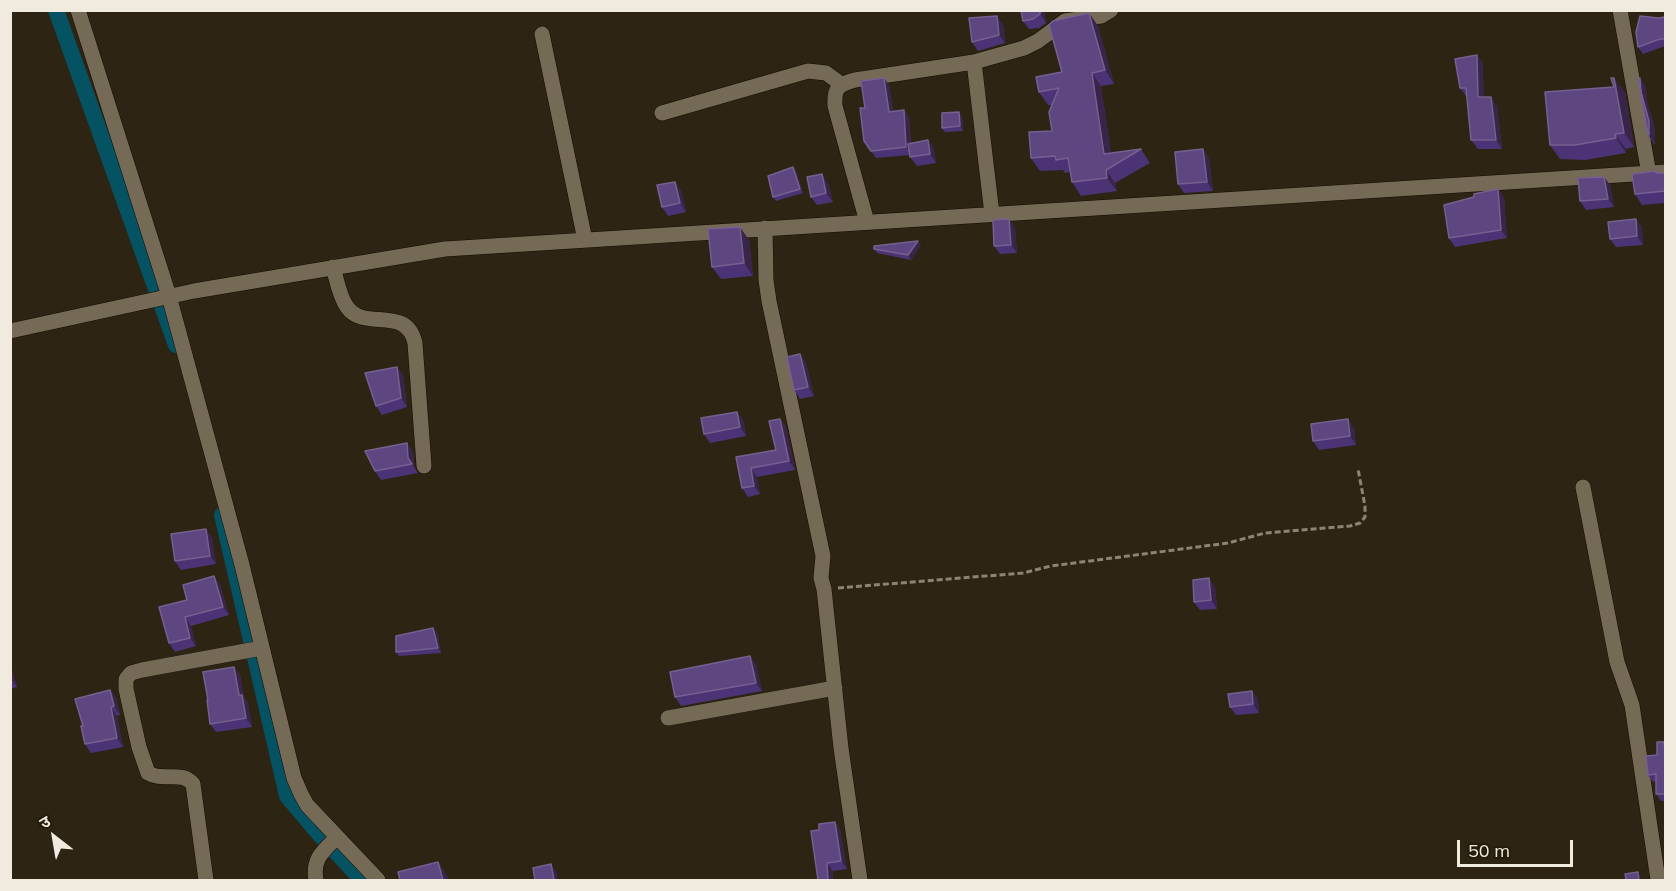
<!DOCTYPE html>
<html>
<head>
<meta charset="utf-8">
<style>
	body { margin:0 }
	#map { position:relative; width:1676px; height:891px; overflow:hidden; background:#2e2413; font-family:Mulish,"Noto Sans Devanagari",sans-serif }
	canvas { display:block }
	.frame { position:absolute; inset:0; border:12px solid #f0eadf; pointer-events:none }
	.north { position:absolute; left:24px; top:807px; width:60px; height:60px; -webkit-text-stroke:4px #241b0a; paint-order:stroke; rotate:329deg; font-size:16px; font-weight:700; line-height:24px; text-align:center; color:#f0eadf }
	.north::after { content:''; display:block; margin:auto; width:21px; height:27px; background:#f0eadf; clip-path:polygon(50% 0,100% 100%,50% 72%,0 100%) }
	.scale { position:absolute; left:1457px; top:840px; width:116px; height:27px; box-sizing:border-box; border:3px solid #f0eadf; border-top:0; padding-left:8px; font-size:18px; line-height:21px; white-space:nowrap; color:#f0eadf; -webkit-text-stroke:4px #241b0a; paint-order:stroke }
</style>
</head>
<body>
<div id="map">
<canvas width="1676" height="891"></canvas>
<div class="frame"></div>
<div class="north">उ</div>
<div class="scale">50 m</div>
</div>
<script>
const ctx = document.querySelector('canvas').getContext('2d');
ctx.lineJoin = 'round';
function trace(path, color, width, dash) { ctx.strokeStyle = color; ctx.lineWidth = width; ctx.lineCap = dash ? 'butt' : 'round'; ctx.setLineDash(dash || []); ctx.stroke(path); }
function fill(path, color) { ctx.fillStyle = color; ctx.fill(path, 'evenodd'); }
const canal = new Path2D(`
	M56 10 176 345
	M222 515 287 796 320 835 362 880`);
const path = new Path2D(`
	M838 588 1023 573 1051 566 1228 543 1265 533 1350 526 1360 523 1365 517V506L1358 469`);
const street = new Path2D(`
	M78 10 169 296 242 565 294 778 301 794 307 805 378 880
	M1620 10 1649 174
	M542 34 585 240
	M974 62 992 214
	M662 113 808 71 826 73 841 84
	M867 222 835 106C834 87 838 85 855 80L974 62 1024 48 1038 41 1065 21 1101 16 1111 10
	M765 228 766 280 769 301 823 556 821 578 824 589 841 748 860 880
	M333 267C337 280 339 296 347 307 364 332 406 304 415 343L424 466
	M10 331 194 291 445 249 1666 172
	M1583 487 1617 662 1632 705 1658 880
	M668 718 835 688
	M206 880 193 784C182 770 162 782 148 773L139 747 126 689V679L131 673 142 670 262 648
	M316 880C312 859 323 851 337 837`);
const wall = new Path2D(`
	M1021 10H1044L1046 23 1039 28 1029 29 1023 21Z
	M1089 13 1098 26 1114 84 1101 86 1111 153 1141 149 1150 163 1115 183 1117 191 1081 196 1072 182 1070 172 1065 173 1063 170 1040 171 1031 158 1052 131V105H1048L1039 92 1062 72Z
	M1665 17V46L1643 54 1638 47 1658 18Z
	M1003 24 1005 43 978 51 972 42Z
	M1477 55 1483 64V97L1497 106 1502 149H1478L1471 140 1467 96H1466L1460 88Z
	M889 85 893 111 904 110 909 117 911 143 928 140 934 149 936 163 917 166 910 157V155L876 158 864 141 865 108Z
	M1646 87 1647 101 1655 129V144H1654L1648 135Z
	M1625 92 1634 147 1626 149V153L1585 160 1560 159 1550 145Z
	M959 112 962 117 963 131 945 132 942 128Z
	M1209 158 1213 191 1184 193 1178 184Z
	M796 171 803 193 776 201 773 197Z
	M1656 171 1657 173H1665V203L1642 205 1635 194Z
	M1604 177 1610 185 1614 207 1586 210 1580 201Z
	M828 183 833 202 817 205 811 197Z
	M1498 189 1504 198 1507 238 1455 247 1449 238 1474 197Z
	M681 190 686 212 668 216 662 207Z
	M1009 219 1015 228 1017 253 1000 254 994 246Z
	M1636 219 1642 228 1643 245 1616 247 1610 239Z
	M749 240 753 276 721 279 712 267Z
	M921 245 911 260 877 253 874 249Z
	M800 354 806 363 814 396 800 399 794 390Z
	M397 367 403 376 407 407 382 415 376 406Z
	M737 412 743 420 746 436 710 443 704 434Z
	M780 419 786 427 795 470 757 477 760 494 748 497 742 488 736 457 776 450Z
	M1354 428 1356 445 1319 450 1313 441Z
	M407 443 413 452 414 467 418 473 381 480 375 471Z
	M212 537 216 564 181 570 175 561Z
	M214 576 220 585 229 615 191 626 196 646 175 652 169 643 187 600Z
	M1215 587 1217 609 1200 610 1194 602Z
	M437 632 441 653 399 656 396 652Z
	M10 664 17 687 10 689Z
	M756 664 762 691 681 706 675 697Z
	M234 667 240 675 244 697 248 703 252 727 216 732 210 724 208 700Z
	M110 690 116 698 120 715 117 716 123 747 91 753 85 744 83 726Z
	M1252 691 1258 699 1259 713 1236 715 1230 707Z
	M1665 744V801H1661L1656 794V781L1653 782 1648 775 1657 755Z
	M835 822 840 830 847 869 833 871V880H818L819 830Z`);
const shadedWall = new Path2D(`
	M1040 10H1044L1046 23 1040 14Z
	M1089 13 1098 26 1114 84 1105 70Z
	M997 16 1003 24 1005 43 999 35Z
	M1477 55 1483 64 1484 105 1478 97Z
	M1092 73 1101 86 1113 166 1104 154Z
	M884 78 889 85 894 119 889 112Z
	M1614 78 1625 92 1634 147 1624 133Z
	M1640 78 1646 87 1647 101 1655 129V144L1649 135Z
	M1491 97 1497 106 1502 149 1496 140Z
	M904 110 909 117 911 154 906 147Z
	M959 112 962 117 963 131 960 126Z
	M1615 134 1626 149V153L1616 138Z
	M928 140 934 149 936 163 930 154Z
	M1203 149 1209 158 1213 191 1207 182Z
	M793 167 796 171 803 193 800 189Z
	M1106 170 1115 183 1117 191 1107 178Z
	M822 174 828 183 833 202 826 193Z
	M1604 177 1610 185 1614 207 1608 199Z
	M675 182 681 190 686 212 680 203Z
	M1498 189 1504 198 1507 238 1501 230Z
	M1009 219 1015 228 1017 253 1011 245Z
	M1636 219 1642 228 1643 245 1637 236Z
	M740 227 749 240 753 276 744 263Z
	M918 241 921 245 911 260 908 255Z
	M800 354 806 363 814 396 808 387Z
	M397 367 403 376 407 407 401 398Z
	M737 412 743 420 746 436 740 427Z
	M780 419 786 427 795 470 789 461Z
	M1348 419 1354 428 1356 445 1350 436Z
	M407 443 413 452 414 467 418 473 408 458Z
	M751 468 757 477 760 494 754 486Z
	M206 529 212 537 216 564 210 556Z
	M214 576 220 585 229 615 223 607Z
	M1209 578 1215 587 1217 609 1211 600Z
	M185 617 191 626 196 646 190 638Z
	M433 628 437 632 441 653 438 648Z
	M750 656 756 664 762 691 756 683Z
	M10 664 17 687 11 679Z
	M234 667 240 675 244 697 248 703 252 727 246 718 239 695Z
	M110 690 116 698 120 715 114 706Z
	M1252 691 1258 699 1259 713 1253 704Z
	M111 707 117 716 123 747 117 738Z
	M835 822 840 830 847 869 841 861Z
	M438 862 447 875 449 880H443Z
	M827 863 833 871V880H828Z
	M551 864 557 873 558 880H554Z`);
const building = new Path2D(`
	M1021 10H1040V14L1033 19 1023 21Z
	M1089 13 1105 70 1092 73 1104 154 1141 149 1106 170 1107 178 1072 182 1068 158 1056 160 1055 156 1031 158 1029 132 1052 131 1049 112 1059 88 1039 92 1036 77 1062 72 1049 25 1053 21Z
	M997 16 999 35 972 42 969 18Z
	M1640 16 1658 18 1665 17V39H1660L1638 47 1636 32Z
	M1477 55 1478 97H1491L1496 140H1471L1466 88H1460L1455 59Z
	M884 78 889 112 904 110 906 147 871 151 864 141 860 108H865L861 81Z
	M1611 78H1614L1624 133 1615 134 1616 138 1575 145H1550L1545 92 1614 87Z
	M1640 78 1641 92 1649 121V135H1648L1638 79Z
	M959 112 960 126 942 128V113Z
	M928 140 930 154 910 157 908 144Z
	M1203 149 1207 182 1178 184 1175 152Z
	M793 167 800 189 773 197 768 176Z
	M1656 171V173H1665V191L1635 194 1632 174Z
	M822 174 826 193 811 197 807 177Z
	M1604 177 1608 199 1580 201 1578 178Z
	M675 182 680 203 662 207 657 185Z
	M1498 189 1501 230 1449 238 1444 205 1474 197V194Z
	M1009 219 1011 245 994 246 993 220Z
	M1636 219 1637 236 1610 239 1608 222Z
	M740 227 744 263 712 267 708 229Z
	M918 241 908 255 874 249V246Z
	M800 354 808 387 794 390 787 357Z
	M397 367 401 398 376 406 365 373Z
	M737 412 740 427 704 434 701 418Z
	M780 419 789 461 751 468 754 486 742 488 736 457 776 450 769 421Z
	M1348 419 1350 436 1313 441 1311 424Z
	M407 443 408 458 412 464 375 471 365 451Z
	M206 529 210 556 175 561 171 534Z
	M214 576 223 607 185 617 190 638 169 643 159 607 187 600 183 585Z
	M1209 578 1211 600 1194 602 1193 580Z
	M433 628 438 648 396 652V636Z
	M750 656 756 683 675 697 670 672Z
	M234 667 239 695H242L246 718 210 724 207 700H208L203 672Z
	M110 690 114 706 111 707 117 738 85 744 81 726H83L75 699Z
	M1252 691 1253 704 1230 707 1228 694Z
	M1657 742H1664L1665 752V794H1656V774L1648 775 1646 756 1657 755Z
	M835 822 841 861 827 863 828 880H818L811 831 819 830V824Z
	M438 862 443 880H400L398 872Z
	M551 864 554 880H535L533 868Z
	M1638 872 1639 880H1626L1625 874Z`);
trace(canal, '#045262', 16);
trace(street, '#160d01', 16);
trace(path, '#8c8476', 3, [6, 3]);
trace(street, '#756a56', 15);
fill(wall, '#4c3375');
fill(shadedWall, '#392549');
fill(building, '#5e4680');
trace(building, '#75608f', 1.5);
</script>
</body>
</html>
